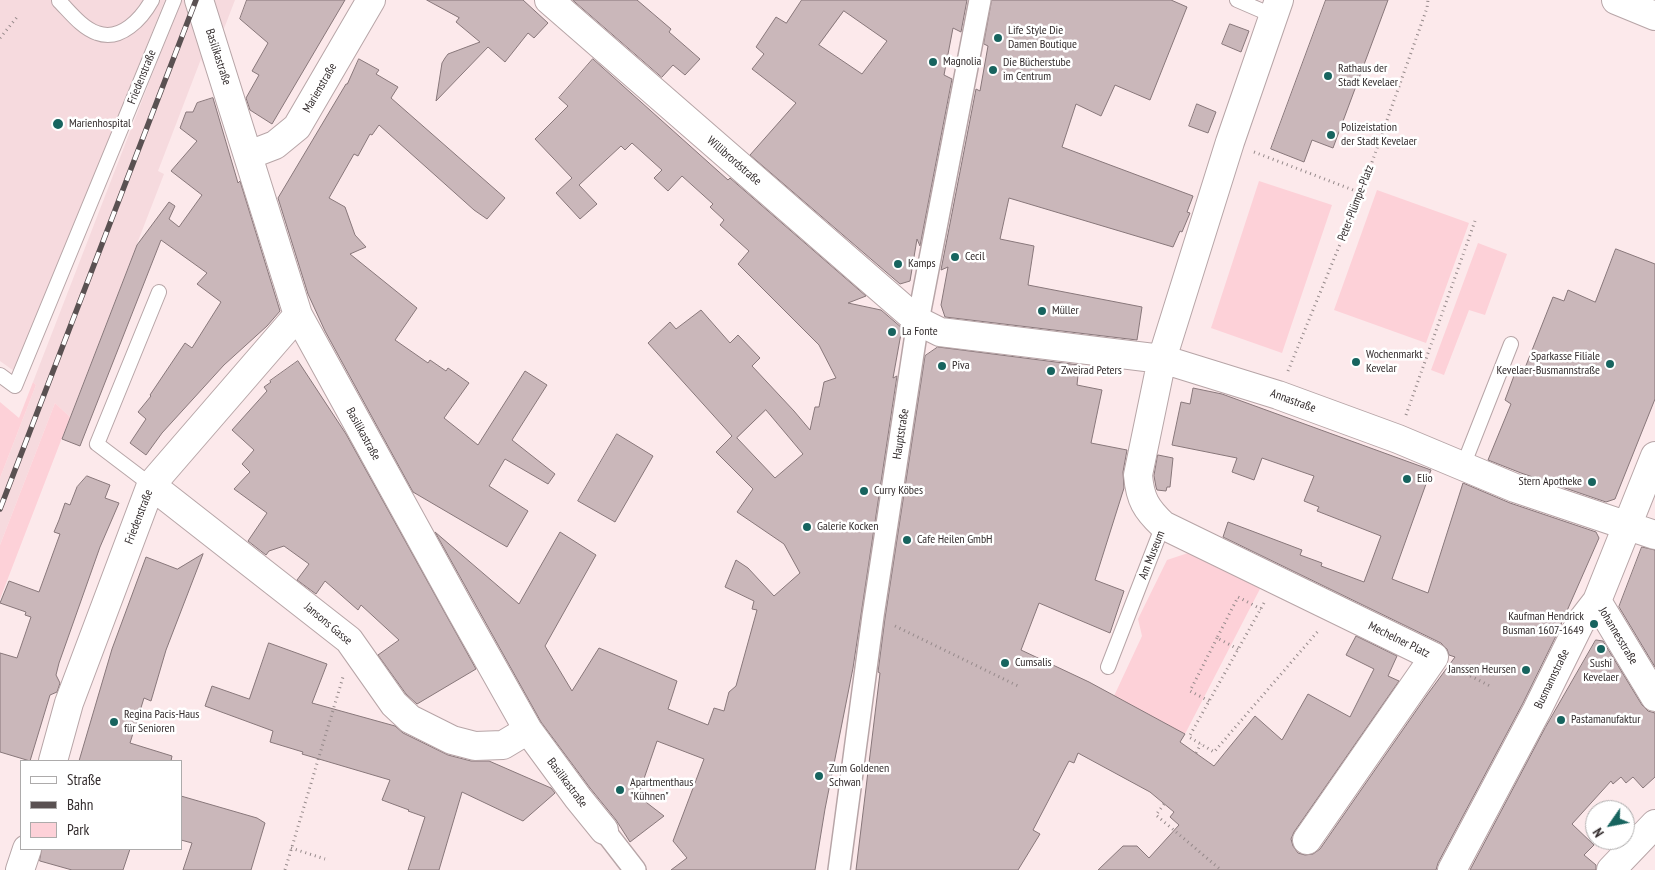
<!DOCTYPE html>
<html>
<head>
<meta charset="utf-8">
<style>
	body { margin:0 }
	#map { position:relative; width:1655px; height:870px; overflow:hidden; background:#fce9eb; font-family:"PT Sans Narrow",sans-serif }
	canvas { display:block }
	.legend { position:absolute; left:20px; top:760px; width:162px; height:90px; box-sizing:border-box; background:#fff; border:1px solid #adabab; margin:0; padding:6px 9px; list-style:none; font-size:15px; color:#332c2d }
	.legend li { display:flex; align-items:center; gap:10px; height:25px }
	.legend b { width:25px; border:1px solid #adabab }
	.north { position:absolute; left:1585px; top:800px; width:50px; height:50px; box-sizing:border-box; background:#fff; border:1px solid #adabab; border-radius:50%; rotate:237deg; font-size:14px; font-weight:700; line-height:20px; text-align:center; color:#332c2d }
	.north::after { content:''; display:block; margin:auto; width:18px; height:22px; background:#17645f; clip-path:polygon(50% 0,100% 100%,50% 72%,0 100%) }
</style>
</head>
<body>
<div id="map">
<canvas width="1655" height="870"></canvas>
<ul class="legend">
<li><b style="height:6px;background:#fff"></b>Straße</li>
<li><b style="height:6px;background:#5a5152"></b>Bahn</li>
<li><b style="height:14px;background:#fdd1d8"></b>Park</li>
</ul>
<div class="north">N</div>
</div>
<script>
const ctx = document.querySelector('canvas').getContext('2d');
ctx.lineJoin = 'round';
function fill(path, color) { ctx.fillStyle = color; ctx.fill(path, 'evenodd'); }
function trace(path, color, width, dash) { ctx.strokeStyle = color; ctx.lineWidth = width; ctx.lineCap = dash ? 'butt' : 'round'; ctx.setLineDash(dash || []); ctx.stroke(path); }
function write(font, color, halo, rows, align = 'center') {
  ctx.font = font + ' "PT Sans Narrow",sans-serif'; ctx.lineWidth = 5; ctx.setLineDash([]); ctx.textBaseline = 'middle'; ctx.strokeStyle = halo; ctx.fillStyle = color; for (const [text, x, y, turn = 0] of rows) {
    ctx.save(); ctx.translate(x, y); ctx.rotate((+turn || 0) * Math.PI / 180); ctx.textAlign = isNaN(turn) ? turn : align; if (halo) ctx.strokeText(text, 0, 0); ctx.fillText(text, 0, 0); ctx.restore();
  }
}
const built = new Path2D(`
	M0 0H165L65 249 14 371 0 361Z
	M181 0H235L225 26 204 67 201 59 158 171 164 174 70 417 55 403 0 545V478L36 385 33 382Z`);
const green = new Path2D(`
	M1259 181 1332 205 1282 353 1211 328Z
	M1377 190 1469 223 1426 343 1334 310Z
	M1478 243 1507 254 1485 315 1469 310 1444 375 1431 370Z
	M33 382 36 385 0 478V402L19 418Z
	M55 403 70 417 0 599V545Z
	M1191 552 1262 585 1185 734 1114 696 1142 636 1138 619 1167 560Z`);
const building = new Path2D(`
	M247 0H345L272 124 250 110 246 98 259 75 252 71 268 43 240 19Z
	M427 0H523L548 23 534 38 528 33 505 62 488 47 436 101 442 63 445 58 448 54 480 42 456 22 459 18Z
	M573 0H637L671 29 669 32 700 59 685 75 673 65 662 77Z
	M802 0H967L961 32 953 28 944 75 952 79 920 246 917 239 910 281 900 284 750 155 796 103 752 69 764 54 756 47 776 17 786 23ZM844 11 887 41 862 74 819 45Z
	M992 0H1171L1187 7 1150 100 1115 85 1101 116 1076 104 1062 147 1193 196 1187 212 1190 213 1182 232 1180 231 1173 247 1009 198 1000 239 1034 246 1028 285 1142 307 1137 340 945 317 941 305 948 267 941 270 976 89 980 91 988 46 984 44Z
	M1326 0H1388L1333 148 1312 140 1304 162 1271 149Z
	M1230 24 1249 31 1241 52 1222 44Z
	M359 59 379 70 376 74 398 87 391 98 505 198 487 219 474 210 379 125 372 135 370 134 358 156 354 154 329 198 345 207 355 235 366 247 350 254 417 308 395 340 428 363 430 360 446 371 448 368 469 383 444 418 478 445 525 371 547 385 512 440 555 474 548 484 505 459 489 486 528 511 507 547 413 492 325 331 308 294 278 198 346 84H347Z
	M593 59 728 180 730 178 866 296 848 303 881 310 902 328 893 378 897 376 853 668 825 809 815 870H671L687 858 673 841 704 759 657 741 638 796 664 816 630 842 616 820 590 788 541 722 435 532 519 604 560 532 596 555 545 646 572 691 599 648 677 681 668 709 708 725 714 708 724 711 729 692 736 686 757 610 752 609 754 601 725 587 736 560 748 568 774 596 800 573 784 544 737 512 753 489 716 452 732 436 648 343 670 322 676 329 701 310 730 343 738 335 760 358 752 366 794 411 810 430 815 407H819L824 382 836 378 819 345 738 264 749 251 720 225 724 220 710 207 713 204 682 176 668 191 654 178 662 170 632 143 625 150 621 146 579 185 597 204 580 219 556 193 572 178 535 139 568 106 559 98ZM766 410 803 454 775 478 737 438Z
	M213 98 238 183 240 181 280 311 267 326 224 365 162 433 146 455 130 443 146 419 138 412 151 396 150 395 185 343 192 348 221 302 197 284 207 273 161 240 80 446 62 439 137 245 169 202 175 206 169 219 179 227 202 195 171 171 197 141 180 128 186 112H193L197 103Z
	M1197 104 1216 112 1208 133 1189 126Z
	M1616 249 1655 264V399L1615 499 1606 502 1521 473 1488 460 1511 404 1505 400 1518 365 1525 368 1553 297 1564 301 1568 290 1595 302Z
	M938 347 1079 365 1077 385 1102 390 1091 443 1127 450 1123 472 1124 488 1095 580 1124 591 1110 633 1039 603 1021 650 1089 682 1185 734 1180 742 1214 766 1255 716 1282 740 1308 694 1350 717 1374 669 1346 655 1356 636 1397 656 1388 676 1399 681 1294 832 1291 839 1293 846 1298 853 1305 855 1313 854 1320 849 1427 695 1455 657 1449 655 1447 649 1441 643 1223 537 1228 522 1302 550 1300 555 1322 563 1321 566 1364 582 1381 536 1317 511 1319 507 1304 501 1314 476 1262 458 1254 480 1232 472 1237 458 1172 445 1181 402 1190 404 1193 388 1222 394 1431 470 1392 579 1428 593 1463 483 1510 503 1596 532 1599 538 1555 638 1523 703 1438 863 1436 870H1098L1123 846H1137L1149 858 1179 825 1170 817 1174 812 1150 792 1078 753 1074 763 1069 761 1033 830 1040 834 1018 870H856L880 673 878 672 885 618 925 356Z
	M298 361 346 434 476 669 417 704 406 694 378 655 399 640 361 605 358 610 325 581 316 594 297 580 309 564 284 546 269 551 266 555 248 541 267 513 234 489 250 472 242 464 254 450 232 430 267 391 264 387 271 382 270 381Z
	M617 434 653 456 615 522 578 501Z
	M1158 455 1173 458 1170 487H1167L1166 491 1157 490 1156 487 1154 476Z
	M87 476 110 485 105 498 119 503 100 547 59 663 56 675 60 683 57 692 50 695 30 761 0 752V653L17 658 31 617 25 615 26 612 0 603 9 581 39 592 60 534 54 532 59 520 65 503 70 505 77 487Z
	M1642 547 1655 550V667L1619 607Z
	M203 554 166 650 151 701 144 698 130 743 172 756 171 761H79L112 649 146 557 177 569Z
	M1596 640 1603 641 1642 705 1648 711 1655 713V777L1643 788 1633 777 1626 783 1621 777 1613 784 1611 781 1572 824 1594 845 1584 855 1596 865V870H1470L1545 728Z
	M269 643 327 664 312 703 395 726 403 733 448 755 471 761H489L551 788 555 793 523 821 462 792 439 870H408L425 817 408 811 409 810 382 800 390 780 302 754 303 752 270 742 273 731 205 706 212 686 249 699Z
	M181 796 257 818 265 823 251 870H183L192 843 181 840Z
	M42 849H130L123 870H72L40 861Z`);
const path = new Path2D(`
	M0 38 18 16
	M1254 152 1361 193
	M1288 371 1361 193 1427 8 1428 0
	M1406 415 1475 221
	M1264 603 1189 737 1214 752 1319 630
	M895 626 1018 686
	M1238 649 1217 638 1238 597 1261 609
	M1457 669 1490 686
	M1209 701 1190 691 1217 638
	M1196 753 1201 744
	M1164 804 1156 815 1221 870
	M291 848 325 859
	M285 870 343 677`);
const service = new Path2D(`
	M1237 0 1274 16
	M59 1C70 12 82 28 97 33 121 42 142 18 152 0
	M0 375 15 386 174 0
	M1463 466 1511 344
	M151 485 97 444 159 292
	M1108 667 1163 525`);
const pedestrian = new Path2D(`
	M604 830 635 870
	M839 870 873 616 918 321 980 0`);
const minor = new Path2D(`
	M199 0 298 315 461 611 528 730 578 798 604 830
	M549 0 880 288 918 321 940 332 1162 359 1278 395 1398 439 1515 488 1655 535
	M1279 0 1230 142 1162 359 1138 475C1140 499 1146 509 1163 525L1434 657 1307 840
	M249 155 275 145 297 127 371 0
	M151 485 349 640 394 704 410 719 452 740 475 746 503 745 528 730
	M1597 601 1655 697
	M53 761 69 703 151 485 298 315
	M20 870 27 849
	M1452 870 1537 710 1580 623 1597 601 1655 456
	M1611 870 1655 824`);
const tertiary = new Path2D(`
	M1616 0 1655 16`);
const rail = new Path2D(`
	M0 509 196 0`);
const markers = [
	[998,38,5,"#17645f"],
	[933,62,5,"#17645f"],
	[993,70,5,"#17645f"],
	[1328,76,5,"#17645f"],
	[58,124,6,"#17645f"],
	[1331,135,5,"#17645f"],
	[955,257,5,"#17645f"],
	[898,264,5,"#17645f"],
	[1042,311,5,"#17645f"],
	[892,332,5,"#17645f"],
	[1356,362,5,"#17645f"],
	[1610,364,5,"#17645f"],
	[942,366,5,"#17645f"],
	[1051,371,5,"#17645f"],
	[1407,479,5,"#17645f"],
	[1592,482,5,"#17645f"],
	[864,491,5,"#17645f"],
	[807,527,5,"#17645f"],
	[907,540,5,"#17645f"],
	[1594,624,5,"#17645f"],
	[1601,649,5,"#17645f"],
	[1005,663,5,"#17645f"],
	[1526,670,5,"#17645f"],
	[1561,720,5,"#17645f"],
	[114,722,5,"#17645f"],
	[819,776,5,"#17645f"],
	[620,790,5,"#17645f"]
];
const poiNames = [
	["Life Style Die",1008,31],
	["Damen Boutique",1008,45],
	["Magnolia",943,62],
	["Die Bücherstube",1003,63],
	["im Centrum",1003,77],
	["Rathaus der",1338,69],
	["Stadt Kevelaer",1338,83],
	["Marienhospital",69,124],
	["Polizeistation",1341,128],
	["der Stadt Kevelaer",1341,142],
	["Cecil",965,257],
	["Kamps",908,264],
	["Müller",1052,311],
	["La Fonte",902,332],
	["Wochenmarkt",1366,355],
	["Kevelar",1366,369],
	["Sparkasse Filiale",1600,357,"right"],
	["Kevelaer-Busmannstraße",1600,371,"right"],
	["Piva",952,366],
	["Zweirad Peters",1061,371],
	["Elio",1417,479],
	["Stern Apotheke",1582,482,"right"],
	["Curry Köbes",874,491],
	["Galerie Kocken",817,527],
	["Cafe Heilen GmbH",917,540],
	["Kaufman Hendrick",1584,617,"right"],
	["Busman 1607-1649",1584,631,"right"],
	["Cumsalis",1015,663],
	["Sushi",1601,664,"center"],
	["Kevelaer",1601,678,"center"],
	["Janssen Heursen",1516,670,"right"],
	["Regina Pacis-Haus",124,715],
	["für Senioren",124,729],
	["Pastamanufaktur",1571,720],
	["Zum Goldenen",829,769],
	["Schwan",829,783],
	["Apartmenthaus",630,783],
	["\"Kühnen\"",630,797]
];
const streetNames = [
	["Basilikastraße",218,57,72],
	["Friedenstraße",142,77,-68],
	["Marienstraße",320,88,-60],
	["Willibrordstraße",734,161,41],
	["Peter-Plümpe-Platz",1356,203,-69],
	["Annastraße",1293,401,20],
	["Basilikastraße",363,434,61],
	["Hauptstraße",901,434,-81],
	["Friedenstraße",139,517,-69],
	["Am Museum",1152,555,-68],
	["Jansons Gasse",328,624,40],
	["Johannesstraße",1618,636,59],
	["Mechelner Platz",1399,640,26],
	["Busmannstraße",1552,679,-64],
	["Basilikastraße",567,783,53]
];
fill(built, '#f6dade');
fill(green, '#fdd1d8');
fill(building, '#cab7ba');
trace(building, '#88777a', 1);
trace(service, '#b7a5a7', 16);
trace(pedestrian, '#b7a5a7', 24);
trace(minor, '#b7a5a7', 30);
trace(tertiary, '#b7a5a7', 30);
trace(path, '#95898a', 3, [1, 4]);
trace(service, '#fff', 14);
trace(pedestrian, '#fff', 21);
trace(minor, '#fff', 28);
trace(tertiary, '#fff', 28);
trace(rail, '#5a5152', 5.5);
trace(rail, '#fff', 4, [11]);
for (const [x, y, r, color] of markers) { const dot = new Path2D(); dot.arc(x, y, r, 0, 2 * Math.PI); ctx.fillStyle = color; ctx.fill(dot); trace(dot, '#fff', 2); }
write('12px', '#332c2d', '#fff', poiNames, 'left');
write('12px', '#332c2d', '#fff', streetNames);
</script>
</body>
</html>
